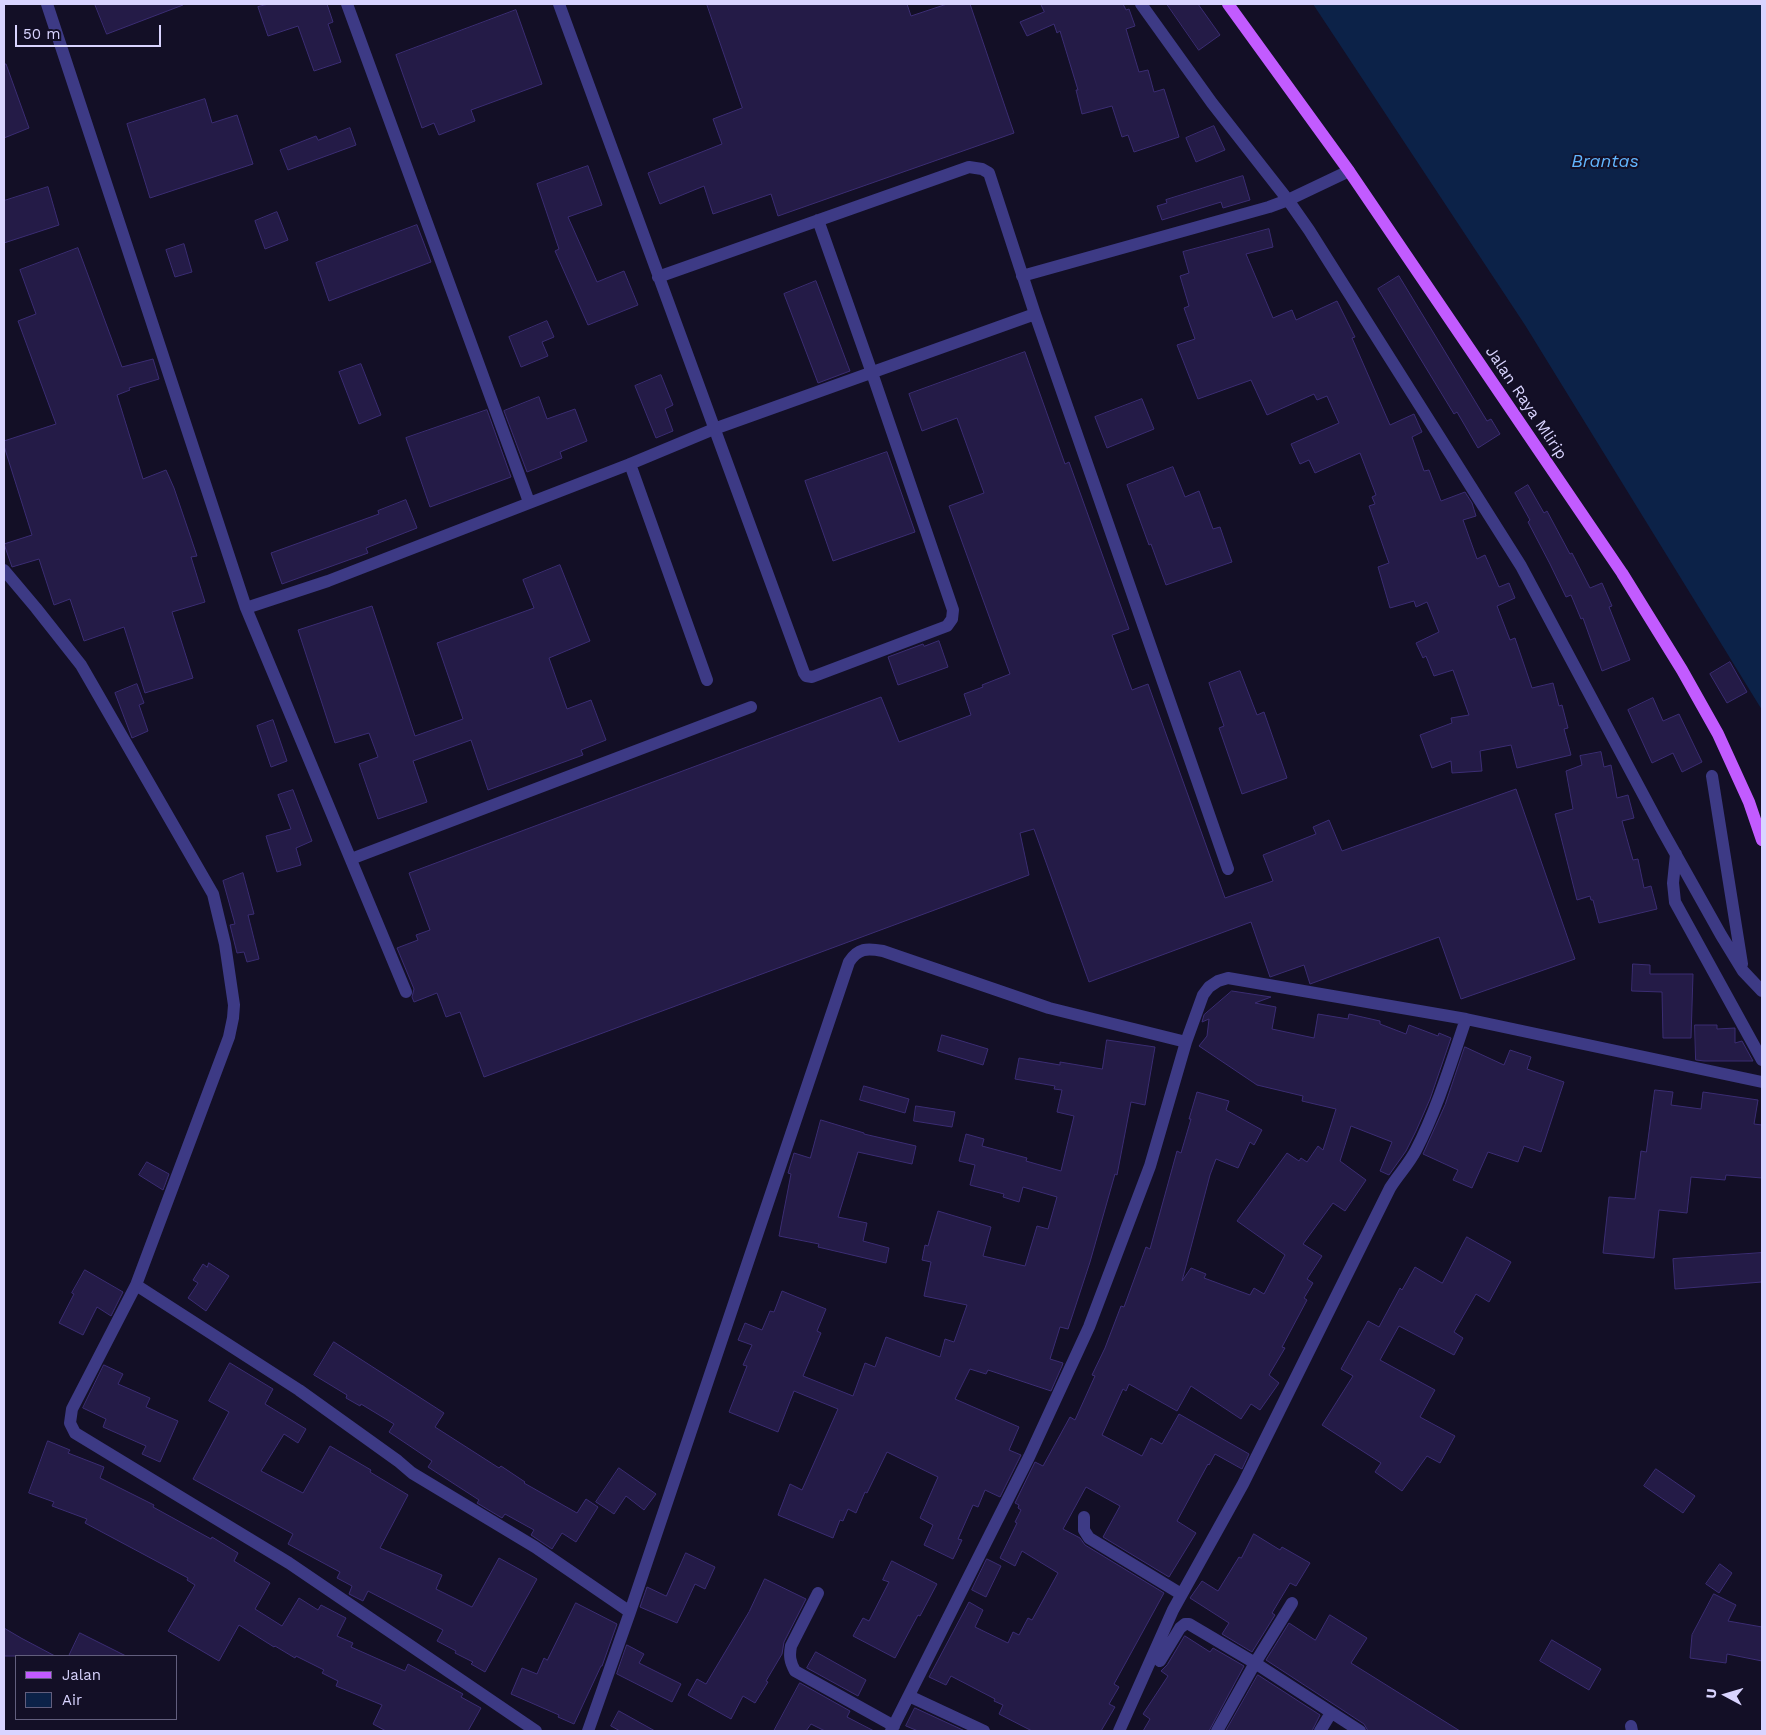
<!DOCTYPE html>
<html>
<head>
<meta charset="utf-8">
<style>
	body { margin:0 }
	#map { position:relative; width:1766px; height:1735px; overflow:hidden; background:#130f26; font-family:"Work Sans",sans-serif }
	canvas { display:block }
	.frame { position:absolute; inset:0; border:5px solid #d9d4ff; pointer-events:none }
	.legend { position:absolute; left:15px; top:1655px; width:162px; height:65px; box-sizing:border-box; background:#130f26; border:1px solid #625e7d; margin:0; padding:6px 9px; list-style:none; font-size:15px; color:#d9d4ff }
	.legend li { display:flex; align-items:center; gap:10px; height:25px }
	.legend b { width:25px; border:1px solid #625e7d }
	.north { position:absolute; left:1701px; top:1670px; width:50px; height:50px; -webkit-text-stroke:4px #130f26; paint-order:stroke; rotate:276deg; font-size:14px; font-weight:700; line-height:20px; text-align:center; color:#d9d4ff }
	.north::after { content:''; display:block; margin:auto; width:18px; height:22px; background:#d9d4ff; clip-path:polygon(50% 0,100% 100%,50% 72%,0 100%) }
	.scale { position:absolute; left:15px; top:25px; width:146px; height:22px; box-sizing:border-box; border:2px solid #d9d4ff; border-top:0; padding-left:6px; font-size:15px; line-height:18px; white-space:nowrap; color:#d9d4ff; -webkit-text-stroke:4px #130f26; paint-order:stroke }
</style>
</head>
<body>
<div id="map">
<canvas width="1766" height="1735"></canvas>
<div class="frame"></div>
<ul class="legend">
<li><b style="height:6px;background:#c25bff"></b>Jalan</li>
<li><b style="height:14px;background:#0c2248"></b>Air</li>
</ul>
<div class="north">U</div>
<div class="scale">50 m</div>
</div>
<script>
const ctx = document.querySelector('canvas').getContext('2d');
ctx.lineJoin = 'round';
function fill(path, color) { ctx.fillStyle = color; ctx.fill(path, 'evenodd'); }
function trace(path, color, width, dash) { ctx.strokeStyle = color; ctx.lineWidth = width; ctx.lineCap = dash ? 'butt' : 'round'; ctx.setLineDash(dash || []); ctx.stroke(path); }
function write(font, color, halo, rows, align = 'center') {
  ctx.font = font + ' "Work Sans",sans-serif'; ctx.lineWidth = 4; ctx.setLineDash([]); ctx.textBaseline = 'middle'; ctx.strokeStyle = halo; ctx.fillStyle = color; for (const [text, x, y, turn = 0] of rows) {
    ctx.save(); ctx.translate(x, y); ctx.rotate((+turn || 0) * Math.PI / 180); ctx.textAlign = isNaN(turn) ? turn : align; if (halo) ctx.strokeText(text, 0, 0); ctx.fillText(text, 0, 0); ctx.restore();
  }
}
const water = new Path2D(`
	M1313 4H1762V710L1525 325Z`);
const building = new Path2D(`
	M95 4H183V5L107 34Z
	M269 4H327L333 22 328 24 341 62 314 71 298 26 268 36 258 7Z
	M707 4H907L911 16 947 4H970L1014 133 778 216 771 194 713 214 704 186 660 204 648 173 722 144 713 119 742 108Z
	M1041 4H1123L1126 10 1129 9 1135 26 1126 29 1139 72 1148 70 1154 92 1164 89 1179 137 1134 152 1128 135 1122 137 1112 106 1082 114 1076 90H1078L1060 31 1057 33 1054 24 1027 36 1020 22 1044 12Z
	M1167 4H1198L1220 35 1199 50Z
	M516 10 542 84 471 110 475 121 439 135 434 123 422 128 396 55Z
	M4 64H6L29 128 4 138Z
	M205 99 212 123 237 115 253 164 150 198 127 124Z
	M1214 126 1225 150 1196 162 1186 138Z
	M350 128 356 145 288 170 280 150 316 136 318 140Z
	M588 166 602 205 568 217 597 282 624 271 638 305 588 325 555 251 559 249 537 184Z
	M1243 176 1250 200 1223 208 1221 202 1162 220 1157 206 1167 203 1166 200Z
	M48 187 59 225 4 243V201Z
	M277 212 288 240 265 249 255 221Z
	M417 225 431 262 329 301 316 263Z
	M1269 229 1273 247 1246 254 1273 318 1292 310 1296 320 1337 301 1355 337 1352 338 1390 425 1414 414 1422 432 1412 437 1424 471 1429 470 1441 501 1465 492 1472 503 1476 516 1463 520 1477 559 1485 555 1499 587 1509 583 1515 598 1497 606 1510 640 1515 638 1532 688 1553 683 1559 706 1562 705 1568 728 1564 729 1571 755 1517 768 1511 745 1480 751 1482 771 1452 773 1451 761 1432 768 1420 735 1452 723 1451 718 1469 715 1453 670 1434 676 1426 656 1423 658 1416 643 1439 632 1427 602 1416 607 1414 601 1390 608 1378 567 1389 563 1369 506 1375 504 1372 497 1376 495 1360 453 1315 473 1309 460 1300 464 1291 444 1339 423 1327 396 1317 400 1314 394 1267 415 1251 380 1198 399 1177 345 1195 339 1184 308 1189 306 1180 276 1189 273 1183 252Z
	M184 244 192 272 175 277 166 250Z
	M78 248 122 367 153 359 159 379 129 388 130 390 117 395 143 479 166 470 174 488 197 556 191 557 205 602 172 612 193 678 145 693 124 627 84 641 70 599 54 605 39 559 12 567 4 544 32 535 4 446V441L56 424 18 321 36 314 20 270Z
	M1399 276 1487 421 1491 419 1500 434 1478 448 1457 412 1454 414 1378 289Z
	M816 281 850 371 818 383 784 294Z
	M547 321 554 337 542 342 548 356 521 367 509 337Z
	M1025 352 1065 464 1069 462 1129 629 1112 635 1132 690 1148 684 1225 898 1273 881 1263 855 1316 834 1313 827 1329 820 1342 851 1516 789 1575 959 1461 999 1439 937 1310 984 1304 965 1270 977 1251 922 1089 982 1034 829 1020 833 1029 875 484 1077 460 1012 446 1017 437 993 414 1002 412 997 414 989 397 948 418 940 416 935 430 930 409 873 881 697 899 742 971 715 964 694 983 687 982 685 1010 674 949 506 984 493 957 418 922 431 909 394Z
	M361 364 381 415 359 424 339 372Z
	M661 375 673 405 665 409 673 431 656 438 635 386Z
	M539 397 547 419 575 409 587 441 560 452 562 458 527 472 504 411Z
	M1142 399 1154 429 1107 448 1095 417Z
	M487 410 511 477 430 507 406 438Z
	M887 452 915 532 833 561 805 481Z
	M1173 467 1185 497 1199 491 1213 529 1220 527 1232 562 1166 585 1151 544 1149 545 1127 485Z
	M1528 485 1544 513 1547 511 1570 554 1572 553 1590 588 1602 583 1612 606 1609 607 1630 660 1602 671 1583 618 1581 619 1571 595 1566 597 1550 564 1528 522 1530 520 1515 493Z
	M406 500 417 528 366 548 368 553 282 584 271 553 379 514 378 511Z
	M560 565 590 641 549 658 567 709 591 700 606 740 581 750 583 755 488 790 471 740 413 761 427 802 378 819 359 764 378 757 369 733 335 743 298 630 372 606 415 736 463 719 437 643 534 608 523 580Z
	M939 641 948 667 898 685 888 657 923 644 924 646Z
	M1730 662 1747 692 1727 703 1710 674Z
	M1240 671 1257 715 1264 712 1287 778 1242 794 1219 728 1224 726 1209 683Z
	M137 684 144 703 139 705 148 731 132 738 115 693Z
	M1653 698 1663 721 1679 714 1702 762 1682 772 1673 753 1652 763 1628 710Z
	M273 720 287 761 271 767 257 726Z
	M1601 752 1604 767 1611 765 1617 798 1628 795 1634 818 1622 821 1633 860 1638 859 1644 888 1651 886 1657 909 1599 923 1593 900H1591L1590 896 1577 900 1555 814 1573 809 1566 771 1582 765 1580 756Z
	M293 790 312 841 296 848 301 865 277 872 266 836 291 829 278 795Z
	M243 873 254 914 248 915 259 959 247 962 244 952 237 953 230 925 235 924 223 881Z
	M1633 964 1650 965V974H1693L1691 1038H1663L1662 992 1632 991Z
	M1232 991 1271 997 1255 1003 1276 1007 1272 1029 1314 1038 1318 1014 1348 1019 1349 1014 1380 1021V1024L1406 1034 1409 1025 1438 1036 1439 1033 1451 1038 1430 1099 1416 1131 1406 1151 1389 1175 1380 1171 1392 1142 1351 1126 1340 1161 1366 1180 1345 1211 1333 1203 1303 1244 1322 1256 1307 1279 1313 1283 1304 1298 1307 1300 1282 1347 1285 1348 1269 1375 1279 1383 1260 1410 1251 1404 1241 1419 1191 1386 1177 1411 1129 1384 1126 1391 1123 1389 1102 1435 1142 1456 1151 1438 1162 1444 1179 1414 1249 1454 1242 1469 1215 1454 1209 1465 1208 1464 1177 1521 1196 1533 1169 1577 1103 1537 1120 1506 1086 1487 1063 1529 1080 1538 1085 1545 1164 1593 1114 1684 1119 1687 1109 1704 1115 1707 1101 1731H1032L999 1714 1003 1705 994 1701 995 1699 951 1676 946 1685 929 1677 969 1602 983 1610 975 1627 1008 1643 1013 1632 1019 1635 1028 1618 1032 1620 1058 1573 1022 1551 1015 1566 1000 1558 1017 1523 1015 1522 1021 1510 1018 1508 1019 1505 1015 1503 1035 1462 1043 1466 1070 1417 1075 1420 1095 1376 1092 1375 1105 1348 1121 1306 1124 1307 1146 1247 1150 1249 1177 1151 1181 1153 1191 1119H1189L1197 1092 1229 1101 1226 1110 1262 1130 1254 1145 1250 1142 1238 1168 1216 1159 1210 1175 1182 1281 1191 1268 1206 1274 1204 1278 1250 1295 1254 1288 1264 1294 1285 1255 1237 1221 1287 1153 1299 1161 1301 1158 1307 1162 1318 1146 1323 1150 1336 1109 1302 1101 1303 1096 1257 1085 1199 1046 1207 1036 1209 1019 1202 1022 1204 1015Z
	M1695 1025H1717V1029L1735 1028V1043L1742 1041 1753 1061H1704L1696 1060Z
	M942 1035 988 1049 983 1065 938 1051Z
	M1107 1040 1155 1047 1145 1105 1131 1102 1117 1175 1115 1174 1090 1262 1068 1329 1060 1327 1050 1359 1063 1363 1062 1366 1051 1391 988 1370 986 1374 970 1369 955 1399 1019 1427 1009 1450 1021 1455 1000 1497 985 1490 978 1507 973 1505 958 1539 962 1540 953 1559 924 1545 933 1525 920 1518 938 1477 887 1452 867 1493 865 1492 856 1513 848 1509 843 1521 840 1520 833 1538 778 1515 790 1484 802 1490 838 1409 794 1391 778 1432 729 1412 747 1366 743 1365 752 1345 738 1340 745 1323 762 1330 770 1311 774 1312 782 1291 826 1309 817 1331 821 1333 803 1376 853 1396 865 1363 875 1367 886 1337 940 1357 945 1339 954 1342 967 1305 924 1296 931 1262 922 1260 925 1245 928 1246 938 1211 991 1227 983 1256 1025 1266 1037 1226 1048 1229 1057 1197 1023 1187 1019 1202 1003 1197 1004 1194 970 1185 975 1165 959 1161 966 1134 984 1139 982 1146 1027 1158 1026 1161 1061 1171 1074 1116 1057 1112 1062 1090 1054 1089 1055 1086 1015 1079 1019 1058 1060 1065V1062L1102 1069Z
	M1465 1047 1504 1065 1510 1050 1531 1057 1527 1069 1564 1082 1541 1152 1524 1146 1518 1162 1488 1152 1472 1188 1453 1180 1458 1170 1423 1154 1445 1105Z
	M864 1086 909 1099 905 1113 860 1100Z
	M1655 1090 1673 1092 1671 1105 1701 1109 1703 1092 1758 1100 1754 1124 1762 1125V1178L1726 1175 1725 1180 1691 1177 1687 1213 1659 1210 1654 1258 1603 1253 1609 1197 1635 1199 1641 1151 1646 1152Z
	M916 1106 955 1112 952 1127 914 1121Z
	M821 1120 864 1133V1134L916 1146 912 1164 858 1152 838 1217 867 1223 863 1241 889 1248 886 1263 818 1247 819 1244 779 1236 791 1174 788 1173 794 1153 810 1158Z
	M147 1162 169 1174 163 1190 139 1175Z
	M1467 1237 1511 1262 1489 1302 1476 1294 1454 1332 1463 1338 1454 1355 1399 1326 1380 1360 1435 1390 1420 1417 1455 1436 1440 1463 1427 1456 1402 1491 1375 1472 1381 1463 1322 1425 1353 1376 1341 1369 1368 1321 1379 1327 1400 1288 1402 1290 1415 1267 1442 1283Z
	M1762 1253V1282L1675 1289 1673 1259Z
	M209 1263 229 1276 206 1311 188 1298 198 1283 193 1280 203 1264 207 1267Z
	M85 1270 123 1292 111 1316 97 1307 83 1335 59 1323 74 1294 72 1293Z
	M334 1342 444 1413 435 1427 499 1468 501 1466 525 1482 524 1483 577 1513 586 1499 598 1507 576 1542 562 1533 552 1549 531 1535 534 1530 505 1514 502 1518 477 1503 479 1500 428 1467 432 1461 389 1432 394 1424 361 1404 360 1406 346 1398 347 1395 314 1375Z
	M230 1363 273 1389 265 1404 306 1429 298 1443 284 1434 261 1471 303 1493 330 1446 371 1470 370 1472 408 1495 380 1548 442 1575 436 1589 472 1607 499 1558 537 1579 485 1672 471 1664 473 1662 455 1653 456 1651 437 1641 443 1630 368 1591 363 1601 349 1594 352 1586 337 1578 340 1572 288 1544 293 1534 193 1479 229 1412 209 1401Z
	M104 1365 123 1374 118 1384 150 1398 146 1407 178 1421 160 1462 142 1454 146 1446 103 1427 106 1419 83 1408Z
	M48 1441 70 1450 68 1453 104 1467 100 1478 154 1505 153 1507 211 1539 212 1537 238 1553 234 1561 270 1583 255 1609 282 1626 299 1598 318 1610 321 1605 346 1618 337 1636 353 1643 351 1647 405 1671 408 1664 463 1694 461 1697 481 1708 468 1731H386L373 1724 382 1705 336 1686 338 1681 322 1673 324 1670 296 1656 295 1658 275 1646 274 1647 239 1625 219 1661 168 1631 195 1585 187 1580 188 1578 85 1523 87 1519 52 1506 54 1502 29 1493Z
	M619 1468 656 1494 644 1510 626 1496 614 1514 596 1502Z
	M1656 1469 1695 1496 1683 1513 1644 1486Z
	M1254 1534 1280 1550 1282 1547 1310 1563 1296 1586 1290 1583 1272 1613 1275 1615 1252 1652 1222 1634 1229 1623 1190 1598 1202 1581 1218 1591 1239 1557 1241 1558Z
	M686 1553 715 1567 705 1589 695 1584 677 1623 640 1607 647 1587 666 1596Z
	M987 1559 1001 1566 986 1597 972 1590Z
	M892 1561 937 1584 920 1616 918 1615 895 1658 853 1636 863 1618 869 1621 889 1582 883 1580Z
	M1720 1564 1732 1573 1719 1593 1706 1584Z
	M765 1579 806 1599 784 1642 782 1654 766 1681 768 1682 755 1703 743 1696 731 1719 688 1695 697 1679 706 1684 749 1612Z
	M1714 1594 1736 1605 1728 1621 1762 1627V1661L1727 1654 1726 1663 1690 1658 1692 1635Z
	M576 1603 617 1624 602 1666H601L574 1724 558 1717 559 1715 511 1694 522 1668 537 1674 544 1658 547 1660Z
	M1330 1615 1367 1638 1351 1663 1460 1731H1368L1364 1724 1266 1660 1289 1623 1315 1640Z
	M4 1628 21 1638 55 1656H4Z
	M80 1633 126 1656H69Z
	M1185 1636 1210 1652 1213 1648 1244 1666 1209 1731H1143L1150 1719 1143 1714 1168 1676 1161 1671 1167 1665Z
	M1552 1640 1601 1669 1589 1690 1540 1661Z
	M627 1645 644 1654 639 1663 681 1684 672 1702 617 1674Z
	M816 1652 866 1680 858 1696 807 1668Z
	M1258 1675 1320 1715 1312 1731H1226Z
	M800 1683 850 1711 847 1717 874 1731H825L811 1724 806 1731H774Z
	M915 1708 965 1731H918L906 1726Z
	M619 1711 655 1731H620L611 1726Z`);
const minor = new Path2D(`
	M47 4 246 608 406 992
	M347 4 529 502
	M559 4 804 673 806 676 812 677 947 626 952 619 953 610 872 373 818 220
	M1141 4 1212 103 1288 200 1309 230 1521 566 1661 828 1721 935 1743 971 1762 991
	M1022 276 1269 207 1288 200 1349 171
	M658 277 969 167 982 169 989 173 1035 314 1228 869
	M630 464 707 680
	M4 570 36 608 81 665 213 894 225 944 234 1005 233 1018 229 1037 136 1285
	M246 608 328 581 630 464 714 429 1035 314
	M1712 776 1742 964
	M1676 854 1673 883 1675 902 1762 1060
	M351 859 751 707
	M1084 1517V1530L1089 1538 1181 1594
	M818 1593 791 1646C789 1656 790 1662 795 1671L894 1726
	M1160 1661 1180 1628 1185 1624H1189L1255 1663 1360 1731
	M909 1696 984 1731
	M1631 1726 1632 1731
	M536 1731 289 1563 75 1433 70 1423 72 1409 136 1285 299 1390 398 1461 412 1473 535 1547 630 1612
	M588 1731 630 1612 849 962C858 948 867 948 883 951L1049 1008 1186 1042
	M891 1731 1029 1457 1089 1327 1150 1166 1186 1042 1203 995 1209 987 1218 981 1228 978 1466 1019 1762 1082
	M1119 1731 1173 1610 1243 1484 1390 1188C1398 1175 1409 1164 1416 1150 1437 1109 1451 1063 1466 1019
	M1217 1731 1255 1663 1292 1603
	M1320 1731 1331 1713`);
const major = new Path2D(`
	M1228 4 1349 171 1622 573 1682 670 1718 734 1749 802 1762 840`);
const streetNames = [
	["Jalan Raya Mlirip",1526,403,56]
];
const waterNames = [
	["Brantas",1605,162]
];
fill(water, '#0c2248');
fill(building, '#241b47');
trace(building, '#3b2d73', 1);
trace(minor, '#3d3a85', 12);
trace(major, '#c25bff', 12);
write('16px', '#d9d4ff', '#130f26', streetNames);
write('italic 18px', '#62b6ff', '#130f26', waterNames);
</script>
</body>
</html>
